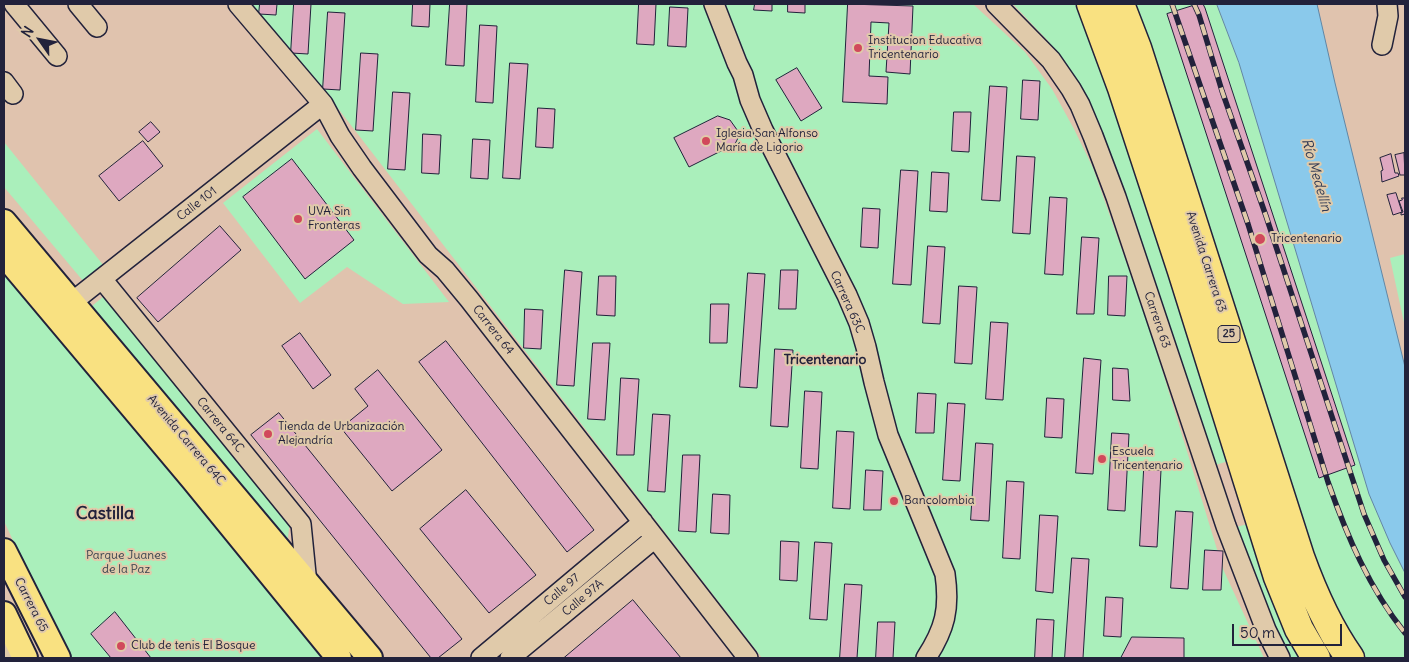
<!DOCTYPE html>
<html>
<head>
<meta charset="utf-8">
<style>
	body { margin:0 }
	#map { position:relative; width:1409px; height:662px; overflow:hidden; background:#e0c3ae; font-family:Delius,sans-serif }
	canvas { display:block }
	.frame { position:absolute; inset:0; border:5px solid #22223b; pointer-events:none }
	.north { position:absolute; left:15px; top:15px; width:50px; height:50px; -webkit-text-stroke:4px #e0caaa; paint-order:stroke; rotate:303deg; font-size:14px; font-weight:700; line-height:20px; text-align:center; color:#22223b }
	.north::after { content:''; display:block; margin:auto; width:18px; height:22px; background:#22223b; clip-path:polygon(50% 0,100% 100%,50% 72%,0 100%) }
	.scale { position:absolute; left:1232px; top:624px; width:110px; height:22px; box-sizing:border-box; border:2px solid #22223b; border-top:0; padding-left:6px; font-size:15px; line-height:18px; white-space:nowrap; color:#22223b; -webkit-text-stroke:4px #e0caaa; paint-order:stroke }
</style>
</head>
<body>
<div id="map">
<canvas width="1409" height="662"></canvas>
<div class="frame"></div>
<div class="north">N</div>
<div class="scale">50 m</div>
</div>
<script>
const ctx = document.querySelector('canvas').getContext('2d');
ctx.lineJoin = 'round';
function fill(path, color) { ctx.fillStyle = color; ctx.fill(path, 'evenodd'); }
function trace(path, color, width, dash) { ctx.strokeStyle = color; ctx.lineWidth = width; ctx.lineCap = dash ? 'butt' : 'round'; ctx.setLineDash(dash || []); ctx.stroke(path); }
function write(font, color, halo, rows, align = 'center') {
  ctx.font = font + ' Delius,sans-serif'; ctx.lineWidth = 4; ctx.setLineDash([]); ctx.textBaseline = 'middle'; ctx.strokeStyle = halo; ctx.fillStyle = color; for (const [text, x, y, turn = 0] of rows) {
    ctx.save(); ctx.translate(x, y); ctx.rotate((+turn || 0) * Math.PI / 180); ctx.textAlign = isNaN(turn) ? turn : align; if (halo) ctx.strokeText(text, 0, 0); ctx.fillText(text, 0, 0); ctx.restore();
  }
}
const green = new Path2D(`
	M249 4H973L1025 52 1052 89 1074 129 1093 168 1148 324 1223 569 1264 658H762L330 98Z
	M1013 4H1080L1232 460 1212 466 1124 188 1092 108 1049 42Z
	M1127 4H1198L1167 15 1319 477 1355 465 1203 4H1217L1239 63 1369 494 1390 543 1405 573V658H1362L1328 599Z
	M317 129 449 302 403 304 347 267 300 303 223 203Z
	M4 142 104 266 84 282 4 187Z
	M1405 254V327L1390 258Z
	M4 272 324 656V658H72L29 575 4 521Z
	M104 296 290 522 287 544 92 306Z
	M1251 523 1307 658H1288L1233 528Z`);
const water = new Path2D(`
	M1217 4H1317L1335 83 1405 367V573L1390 543 1369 494 1239 63Z`);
const building = new Path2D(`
	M260 4H277L276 15 259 14Z
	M294 4H311L308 54 291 53Z
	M413 4H430L429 27 412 26Z
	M450 4H467L464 66 446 65Z
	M639 4H656L654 45 637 44Z
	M755 4H772V11L754 10Z
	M788 4H805V13L788 12Z
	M848 4 913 6 910 74 886 72 889 23 871 22 869 76 888 77 887 104 843 102Z
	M1198 4H1203L1205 8 1355 465 1319 478 1167 14Z
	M670 7 688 8 686 47 668 46Z
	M328 12 345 13 340 90 323 89Z
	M480 25 497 26 493 103 476 102Z
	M361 53 378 54 373 131 356 130Z
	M510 63 528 64 520 179 503 178Z
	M797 68 822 108 801 121 776 80Z
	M1023 80 1040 81 1038 120 1021 119Z
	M990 86 1007 87 1000 201 982 200Z
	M393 92 410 93 405 170 388 169Z
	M538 108 555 109 553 148 536 147Z
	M954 112H971L969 152 952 151Z
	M718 116 730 120 740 134 735 144 689 167 674 138Z
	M151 122 160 132 148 142 139 132Z
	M423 134 441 135 439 174 422 173Z
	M473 139 490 140 488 179 471 178Z
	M143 141 163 166 119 201 99 176Z
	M1404 153 1405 175H1400L1395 155Z
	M1391 154 1395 173H1398L1399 176 1382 182 1381 171 1383 170 1380 158Z
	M1017 156 1035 157 1030 234 1013 233Z
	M292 159 354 240 305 279 243 197Z
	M901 170 918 171 911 285 893 284Z
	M932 172 949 173 947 212 930 211Z
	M1396 193 1402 212 1393 215 1387 195Z
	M1050 197 1067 198 1063 275 1045 274Z
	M1402 198H1405V214L1401 215V213L1403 212 1399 201 1402 200Z
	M863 208 880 209 878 248 861 247Z
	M220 226 241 250 158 322 137 298Z
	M1082 237 1099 238 1094 314H1077Z
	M928 246 945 247 940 324 923 323Z
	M565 270 582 272 574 386 557 385Z
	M781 270H798L796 309H779Z
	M748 273 765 274 757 388 740 387Z
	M599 276H616L615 316 597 315Z
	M1109 276H1127L1125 316 1108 315Z
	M959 286 977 287 972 364 955 363Z
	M711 304H729L727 343H710Z
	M525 309 543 310 541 349 524 348Z
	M991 322 1008 323 1003 400 986 399Z
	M300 333 331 375 313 389 282 346Z
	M446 341 594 530 567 552 419 362Z
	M593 343H610L605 420 588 419Z
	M775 349 793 350 788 427 771 426Z
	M1084 358 1101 360 1093 474 1076 473Z
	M1113 368 1128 369 1130 401 1113 400Z
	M378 370 442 450 392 491 341 428 368 406 355 389Z
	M621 378 639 379 634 455H617Z
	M805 391 822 392 818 469 801 468Z
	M918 393 936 394 934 433H916Z
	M1047 398 1064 399 1062 438 1045 437Z
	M948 403 965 404 960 481 943 480Z
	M279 413 462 639 438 658H431L251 435Z
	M653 414 670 415 665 492 648 491Z
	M837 431 854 432 850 509 833 508Z
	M1112 433 1129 434 1125 511 1108 510Z
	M976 443 993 444 989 521 971 520Z
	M683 455H700L696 532 679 531Z
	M866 470 883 471 881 510H864Z
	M1144 470H1161L1157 547 1140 546Z
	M1007 481 1024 482 1020 559 1003 558Z
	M466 490 536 575 489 613 420 529Z
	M713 494 730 495 729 534 711 533Z
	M1176 511 1193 512 1188 589 1171 588Z
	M1040 515 1058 516 1053 593 1036 591Z
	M781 541 799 542 797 581 780 580Z
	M815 542 832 543 827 620 810 619Z
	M1205 550 1223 551 1221 590H1203Z
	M1072 558 1089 559 1083 658H1065Z
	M845 584 862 585 857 658H840Z
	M1106 597 1123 598 1121 637 1104 636Z
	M633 600 681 658H564Z
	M115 612 151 658H111L91 634Z
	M1037 619 1054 620 1052 658H1035Z
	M878 622H895L893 658H876Z
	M1132 637 1184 638V658H1121Z`);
const minor = new Path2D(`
	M14 4 57 56
	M78 4 97 27
	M238 4 323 104 340 136 362 168 428 255 445 270 469 299 655 538 748 658
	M714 4 737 63 743 75 750 100 763 130 847 295 859 323 866 347 874 382 888 435 945 574C950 609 945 629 926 658
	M996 4 1051 60 1071 89 1080 105 1093 136 1116 197 1226 526 1266 630 1280 658
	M1382 45 1388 16 1387 4
	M4 82 13 94
	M102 279 301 524 307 584
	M71 303 323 104
	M4 656 19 647
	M481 658 643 522
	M510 658 655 538`);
const major = new Path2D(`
	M4 222 370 658
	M4 254 193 479 339 658
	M4 551 58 658
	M4 614 25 658`);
const highway = new Path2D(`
	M1091 4 1122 88 1182 271 1278 577 1299 629 1316 658
	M1120 4 1137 48 1300 557C1313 593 1328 627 1350 658`);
const rail = new Path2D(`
	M1172 4 1248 224 1328 482C1347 536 1369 588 1405 633
	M1194 4 1199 15 1222 91 1266 216 1364 514 1384 560 1405 597`);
const markers = [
	[858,48,5,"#d1495b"],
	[706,141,5,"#d1495b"],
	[298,219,5,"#d1495b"],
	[1260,239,6,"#d1495b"],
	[268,434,5,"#d1495b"],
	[1102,459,5,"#d1495b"],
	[894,501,5,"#d1495b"],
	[121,646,5,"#d1495b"]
];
const shields = [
	[1229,334,22]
];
const shieldNames = [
	["25",1229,334]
];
const poiNames = [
	["Institucion Educativa",868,41],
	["Tricentenario",868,55],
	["Iglesia San Alfonso",716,134],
	["María de Ligorio",716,148],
	["UVA Sin",308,212],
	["Fronteras",308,226],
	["Tricentenario",1271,239],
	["Tienda de Urbanización",278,427],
	["Alejandría",278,441],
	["Escuela",1112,452],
	["Tricentenario",1112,466],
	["Bancolombia",904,501],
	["Club de tenis El Bosque",131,646]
];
const streetNames = [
	["Calle 101",197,204,-38],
	["Avenida Carrera 63",1206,262,72],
	["Carrera 63C",847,302,66],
	["Carrera 63",1157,320,71],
	["Carrera 64",493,330,52],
	["Carrera 64C",220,425,51],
	["Avenida Carrera 64C",186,440,50],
	["Calle 97",562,590,-40],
	["Calle 97A",583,598,-40],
	["Carrera 65",31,605,63]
];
const parkNames = [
	["Parque Juanes",126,556],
	["de la Paz",126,570]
];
const waterNames = [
	["Río Medellín",1316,175,74]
];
const neighbourhoodNames = [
	["Tricentenario",825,360]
];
const districtNames = [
	["Castilla",105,514]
];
fill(green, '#aaefbb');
fill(water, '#8ac9eb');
trace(water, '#6086a5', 1);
fill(building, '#dea8c0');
trace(building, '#22223b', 1);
trace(minor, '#22223b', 22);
trace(major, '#22223b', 28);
trace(highway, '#22223b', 31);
trace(minor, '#e0caaa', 19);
trace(major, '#f9e181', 24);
trace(highway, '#f9e181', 28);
trace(rail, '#22223b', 5.5);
trace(rail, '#e0caaa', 4, [11]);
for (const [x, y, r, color] of markers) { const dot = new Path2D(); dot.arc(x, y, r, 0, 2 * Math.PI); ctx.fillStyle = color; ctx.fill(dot); trace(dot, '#e0caaa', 2); }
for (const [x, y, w] of shields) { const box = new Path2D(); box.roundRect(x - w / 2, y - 8.5, w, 17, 4); ctx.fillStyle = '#e0caaa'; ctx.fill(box); trace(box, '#22223b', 1); }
write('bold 11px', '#22223b', null, shieldNames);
write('12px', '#22223b', '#e0caaa', poiNames, 'left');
write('12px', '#22223b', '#e0caaa', streetNames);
write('12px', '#36414e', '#e0caaa', parkNames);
write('italic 14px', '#323b55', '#e0caaa', waterNames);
write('bold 14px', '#22223b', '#e0caaa', neighbourhoodNames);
write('bold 18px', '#22223b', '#e0caaa', districtNames);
</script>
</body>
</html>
